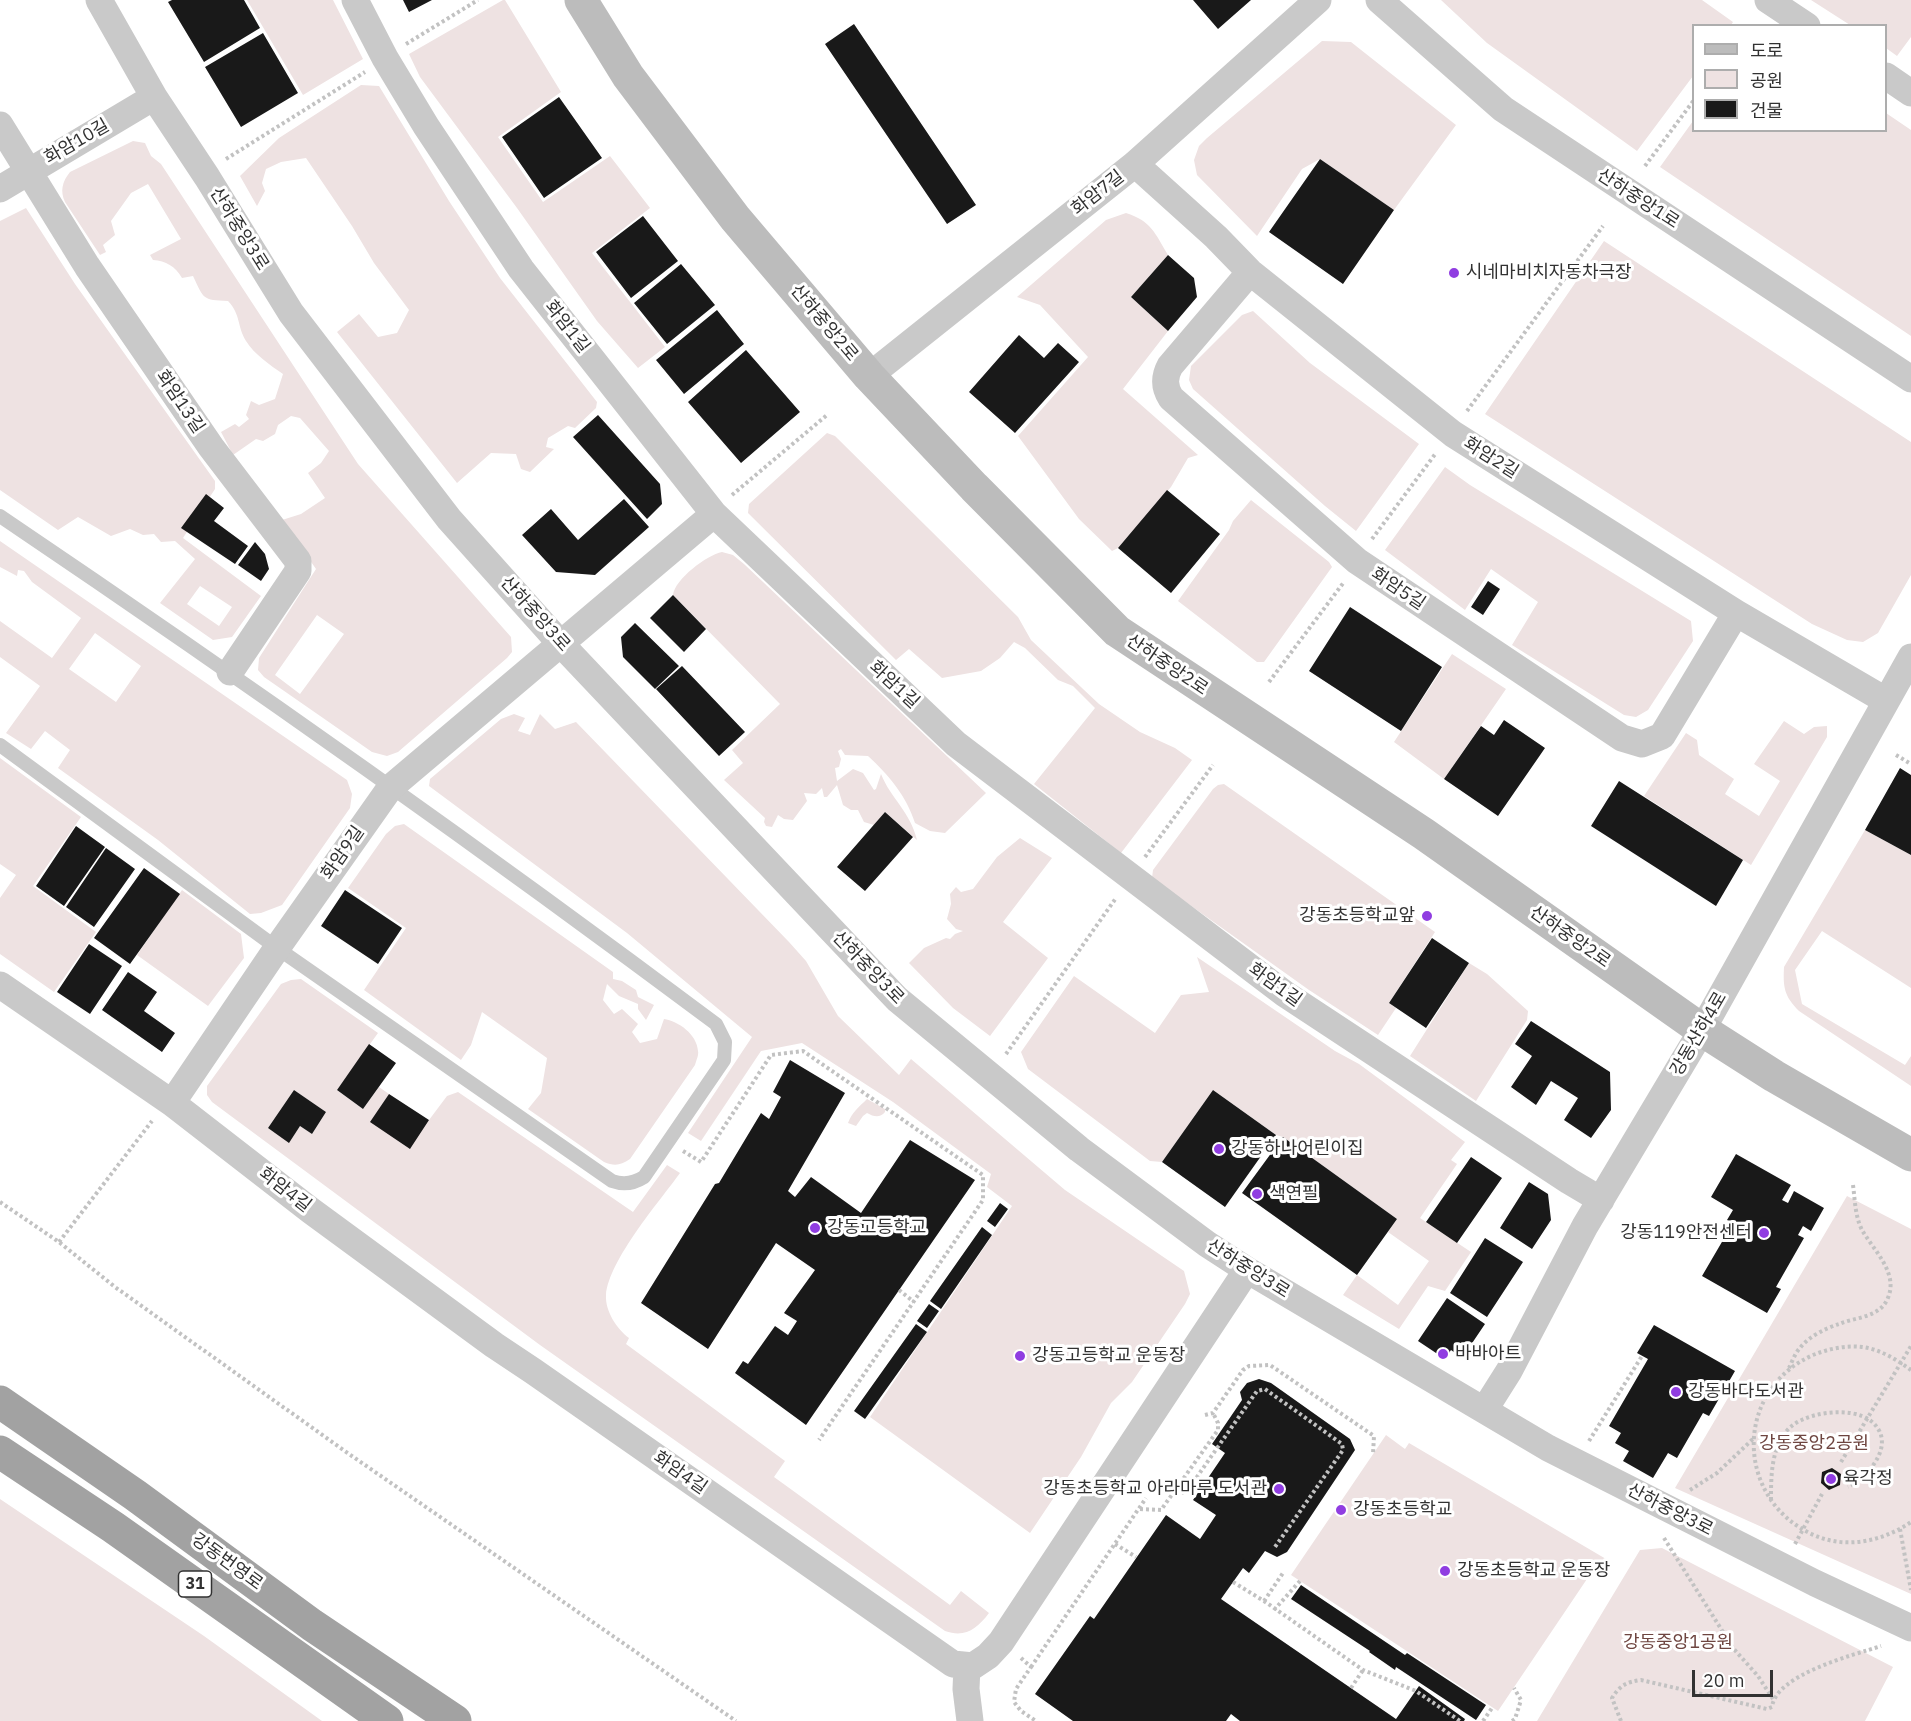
<!DOCTYPE html>
<html>
<head>
<meta charset="utf-8">
<style>
	body { margin:0 }
	#map { position:relative; width:1911px; height:1721px; overflow:hidden; background:#fff; font-family:"IBM Plex Sans","Noto Sans KR",sans-serif }
	canvas { display:block }
	.legend { position:absolute; left:1692px; top:24px; width:195px; height:108px; box-sizing:border-box; background:#fff; border:2px solid #adadad; margin:0; padding:8px 10px; list-style:none; font-size:18px; color:#323232 }
	.legend li { display:flex; align-items:center; gap:12px; height:30px }
	.legend b { width:30px; border:2px solid #adadad }
	.scale { position:absolute; left:1692px; top:1670px; width:81px; height:27px; box-sizing:border-box; border:3px solid #323232; border-top:0; padding-left:8px; font-size:18px; line-height:21px; white-space:nowrap; color:#323232; -webkit-text-stroke:4px #fff; paint-order:stroke }
</style>
</head>
<body>
<div id="map">
<canvas width="1911" height="1721"></canvas>
<ul class="legend">
<li><b style="height:8px;background:#bcbcbc"></b>도로</li>
<li><b style="height:16px;background:#eee2e2"></b>공원</li>
<li><b style="height:16px;background:#191919"></b>건물</li>
</ul>
<div class="scale">20 m</div>
</div>
<script>
const ctx = document.querySelector('canvas').getContext('2d');
ctx.lineJoin = 'round';
function fill(path, color) { ctx.fillStyle = color; ctx.fill(path, 'evenodd'); }
function trace(path, color, width, dash) { ctx.strokeStyle = color; ctx.lineWidth = width; ctx.lineCap = dash ? 'butt' : 'round'; ctx.setLineDash(dash || []); ctx.stroke(path); }
function write(font, color, halo, rows, align = 'center') {
  ctx.font = font + ' "IBM Plex Sans","Noto Sans KR",sans-serif'; ctx.lineWidth = 6; ctx.setLineDash([]); ctx.textBaseline = 'middle'; ctx.strokeStyle = halo; ctx.fillStyle = color; for (const [text, x, y, turn = 0] of rows) {
    ctx.save(); ctx.translate(x, y); ctx.rotate((+turn || 0) * Math.PI / 180); ctx.textAlign = isNaN(turn) ? turn : align; if (halo) ctx.strokeText(text, 0, 0); ctx.fillText(text, 0, 0); ctx.restore();
  }
}
const green = new Path2D(`
	M247 0H333L363 59 303 95Z
	M503 0H505L561 92 498 137 543 202 610 156 650 208 592 253 665 347 638 368 597 321 517 208 420 77 409 54Z
	M1441 0H1702L1733 22 1731 25 1694 26 1693 76 1637 151 1487 43Z
	M1811 0H1911V37L1897 56 1886 48V26L1850 25Z
	M1322 41 1351 42 1456 125 1394 210 1320 159 1302 169 1257 236 1197 175 1194 160 1199 146 1207 138Z
	M361 85 379 86 449 201 500 278 597 402 596 408 575 428 568 426 548 438 546 447 554 449 530 472 521 469 516 454 491 453 457 483 337 332 359 314 378 337 397 333 409 310 374 263 352 226 306 158 281 162 266 169 262 183 265 191 257 206 240 176 279 138Z
	M1886 113 1911 130V336L1660 167 1693 121 1694 130H1886Z
	M133 141 145 143 151 156 161 164 358 464 511 637 512 652 507 658 398 752 387 756 372 752 264 677 258 670 259 658 316 569 282 520 301 514 325 498 308 473 321 463 329 451 300 418 291 416 278 425 275 434 263 441 256 439 233 455 221 432 235 424 239 427 249 419 246 415 251 401 259 405 275 399 283 374C270 365 254 354 246 341 237 326 241 315 228 301 202 300 204 299 193 276L182 278C175 266 166 261 153 260L150 255 181 239 148 184 131 193 111 221 115 235 103 245 106 252 100 255 65 202C60 191 62 182 70 172ZM317 615 344 634 300 694 275 675Z
	M26 208 75 284 215 481V489L183 538 261 596 232 637 213 640 160 603 195 559 175 541 161 542 154 534 143 535 130 529 111 536 78 517 58 530 0 490V221ZM200 586 232 607 219 626 187 604Z
	M1126 213C1151 221 1155 233 1168 255L1131 297 1168 331 1123 389 1198 455 1188 458 1171 487 1118 548 1112 551 1079 519 1018 436 1088 357 1040 305 1017 297 1106 220Z
	M1604 241 1911 442V575L1878 633 1863 642 1847 640 1812 624 1485 414Z
	M1253 311 1310 363 1419 444 1356 531 1325 506 1193 389 1189 380 1191 366 1242 315Z
	M827 433 835 436 1018 617 1031 640 1099 704 1140 732 1175 748 1192 760 1121 853 1034 784 1095 708 1073 686 1058 680 1025 648 1014 642 1000 658 981 671 942 678 909 649 896 660 748 513 749 504Z
	M1445 467 1470 485 1691 621 1693 641 1648 710 1636 717 1624 715 1512 645 1538 602 1491 569 1465 610 1385 550Z
	M1251 500 1329 562 1332 567 1264 662H1257L1178 601 1229 530 1233 521Z
	M0 541 347 780 352 794 350 808 282 905 261 913 250 914 158 840 58 768 70 750 45 731 31 749 6 733 40 686 0 657V621L52 658 81 618 32 582 24 571 18 570 17 576 0 567ZM95 633 141 666 116 702 69 669Z
	M722 552 733 555 744 564 986 793 945 833 930 831 915 823C907 797 888 774 868 756L845 755 841 749 838 751 841 759 839 767 835 768 837 781 853 769 863 773 874 790 876 789 881 774C891 799 910 811 917 840L885 812 874 825 864 822 858 810H851L843 805 837 785 827 797H824L822 788 816 794 804 793 807 801 793 820 784 819 778 815 772 827 766 826 764 822 765 818 724 780 743 763 732 750 780 704 673 595C675 579 707 555 722 552Z
	M1452 654 1506 689 1444 779 1394 742Z
	M514 714 525 718 518 731 530 735 540 714 555 729 576 722 789 942 806 961 838 1016 899 1075 911 1059 1065 1190 1184 1271 1190 1294 1185 1304 1132 1382 1111 1403 1081 1457 1030 1533 870 1417 1012 1206 987 1187 991 1174 893 1102 802 1043 761 1051 701 1141 688 1133 752 1037 627 933 429 786 430 779 501 719Z
	M1784 721 1804 734 1814 727 1827 726V737L1751 865 1644 796 1686 733 1697 740 1699 755 1734 779 1725 794 1759 816 1780 781 1754 764Z
	M0 758 81 817 33 886 96 932 54 992 0 954V898L16 875 0 864Z
	M1224 784 1435 932 1389 1003 1396 1008 1378 1035 1309 990 1152 878 1153 870 1213 789 1218 785Z
	M404 824 613 972V979L622 981 636 990 638 997 654 1005 646 1020 638 1009V1004L619 996 607 984 603 1000 614 1014 622 1009 638 1024 632 1032 640 1043 657 1039 664 1019C678 1021 697 1034 698 1051 699 1055 696 1061 695 1065L630 1159C620 1166 614 1166 604 1162L528 1109 541 1093 547 1058 482 1012 471 1045 461 1060 364 990 406 928 348 888 386 834 395 826Z
	M1865 830 1911 855V988L1822 931 1795 970 1802 1004 1905 1065 1911 1056V1086L1799 1011C1784 996 1783 987 1784 967Z
	M1020 838 1052 858 1003 922 1048 958 990 1036 953 1008 909 963 924 948 946 938 950 939 955 934 963 931 956 929 947 919 951 904 950 894 956 887 961 892 973 889 997 857Z
	M182 890 241 934 244 958 208 1006 137 955Z
	M1197 957 1335 1051 1359 1064 1465 1142 1451 1160 1457 1164 1420 1218 1471 1252 1445 1291 1428 1286 1399 1329 1343 1295 1357 1275 1398 1305 1429 1261 1388 1232 1397 1219 1283 1137 1276 1135 1213 1090 1162 1162 1150 1161 1028 1069 1021 1052 1074 976 1155 1033 1181 995 1209 992Z
	M1469 963 1487 974 1528 1011 1527 1020 1476 1101 1410 1056Z
	M301 979 378 1033 337 1090 363 1109 379 1087 389 1094 371 1122 429 1120 447 1096 458 1092 633 1212 667 1165 680 1173C659 1202 609 1260 606 1295 605 1311 617 1329 629 1338L626 1344 785 1461 774 1477 792 1490 950 1605 961 1591 989 1613C977 1629 965 1638 945 1631L540 1345 212 1102 207 1095V1086L281 984 291 980ZM294 1090 326 1112 312 1134 300 1126 289 1142 268 1128Z
	M867 1099 885 1109V1112C880 1118 874 1117 867 1113L863 1116 856 1126 848 1123C852 1112 859 1107 867 1099Z
	M1847 1196 1911 1229V1594L1675 1488Z
	M1386 1435 1405 1449 1409 1443 1606 1559 1595 1576H1589L1498 1711 1291 1575Z
	M0 1499 204 1636 322 1721H0Z
	M1662 1548 1893 1667 1865 1721H1537L1640 1550Z`);
const building = new Path2D(`
	M172 0H244L260 28 204 62 168 2Z
	M403 0H432L409 12Z
	M1193 0H1251L1218 29Z
	M854 24 976 205 947 224 825 44Z
	M263 33 298 93 241 127 205 67Z
	M559 97 602 158 544 198 502 137Z
	M1320 159 1394 210 1343 284 1269 232Z
	M643 216 678 261 631 298 596 252Z
	M1168 255 1194 278 1197 297 1168 331 1131 297Z
	M681 264 715 305 667 344 634 303Z
	M717 310 744 344 684 394 656 360Z
	M1019 335 1044 358 1058 343 1079 362 1015 433 969 392Z
	M746 350 800 412 741 463 688 402Z
	M598 415 660 484 662 504 647 519 573 437Z
	M1167 490 1220 534 1171 593 1118 548Z
	M206 494 224 508 214 521 248 546 235 564 181 528Z
	M624 499 649 527 595 575 556 572 522 535 551 509 578 540Z
	M255 542 265 554 269 569 261 581 238 565Z
	M1488 581 1500 589 1483 615 1471 607Z
	M673 595 706 629 684 652 650 618Z
	M1350 607 1442 667 1401 731 1309 671Z
	M635 623 679 666 655 689 623 657 621 637Z
	M682 666 745 732 719 756 656 689Z
	M1504 720 1545 748 1498 816 1444 779 1481 726 1494 735Z
	M1900 768 1911 775V855L1865 830Z
	M1619 781 1743 860 1716 906 1591 826Z
	M885 812 913 837 865 891 837 867Z
	M76 826 105 847 64 906 36 886Z
	M106 848 135 869 94 927 66 907Z
	M144 868 180 894 130 964 94 938Z
	M345 890 402 928 378 964 321 926Z
	M1432 938 1469 963 1426 1028 1389 1003Z
	M89 944 122 966 90 1014 57 992Z
	M128 972 157 992 144 1011 175 1033 162 1052 102 1010Z
	M1531 1021 1610 1072 1611 1110 1591 1138 1564 1120 1578 1098 1551 1081 1536 1105 1511 1087 1532 1056 1515 1044Z
	M369 1044 396 1063 363 1109 337 1090Z
	M790 1060 845 1093 788 1191 795 1197 811 1177 861 1213 910 1140 975 1180 806 1425 735 1373 743 1361 748 1364 775 1326 788 1335 797 1321 784 1313 815 1270 776 1243 708 1349 641 1303 715 1184 719 1183 761 1113 769 1119 781 1097 773 1092Z
	M294 1090 326 1112 312 1134 300 1126 289 1143 268 1128Z
	M1213 1090 1276 1135 1225 1207 1162 1162Z
	M389 1094 429 1120 410 1149 370 1122Z
	M1283 1137 1397 1219 1357 1275 1242 1193Z
	M1736 1154 1791 1185 1782 1200 1788 1203 1794 1191 1824 1208 1811 1231 1803 1226 1798 1235 1804 1238 1776 1287 1781 1289 1767 1313 1702 1276 1733 1223 1727 1220 1733 1210 1711 1197Z
	M1471 1157 1502 1178 1457 1243 1426 1222Z
	M1529 1182 1548 1194 1551 1220 1532 1249 1500 1228Z
	M1000 1203 1008 1209 995 1227 987 1221Z
	M982 1227 992 1235 941 1309 930 1301Z
	M1485 1238 1523 1262 1487 1317 1450 1293Z
	M1447 1298 1485 1324 1462 1358 1451 1350 1445 1359 1418 1341Z
	M929 1304 939 1311 927 1328 917 1321Z
	M916 1324 927 1332 865 1419 854 1411Z
	M1654 1325 1735 1371 1709 1416 1703 1413 1677 1458 1668 1453 1653 1478 1623 1461 1629 1451 1615 1443 1621 1433 1609 1426 1648 1359 1637 1353Z
	M1259 1379 1271 1383 1350 1439 1355 1450 1287 1552 1277 1557 1265 1551 1249 1573 1243 1568 1221 1599 1396 1719 1419 1686 1465 1719 1464 1721H1240L1231 1714 1226 1721H1073L1035 1694 1090 1616 1094 1619 1166 1515 1200 1539 1216 1515 1193 1500 1225 1453 1212 1444 1242 1400 1240 1392 1247 1383Z
	M1832 1468 1841 1474 1840 1485 1829 1490 1821 1483 1822 1472Z
	M1301 1585 1405 1655 1407 1653 1486 1705 1476 1720 1396 1667 1395 1670 1369 1652 1370 1651 1291 1599Z`);
const path = new Path2D(`
	M406 44 478 0
	M226 159 365 72
	M1645 166 1694 100
	M1467 411 1603 226
	M732 495 827 415
	M1372 539 1436 453
	M1269 682 1344 582
	M1896 755 1911 764
	M1145 857 1213 765
	M1006 1054 1116 898
	M683 1151 701 1162 771 1055 803 1051 983 1175V1200L819 1440
	M0 1202 59 1242 115 1287 349 1454 736 1721
	M59 1242 152 1121
	M899 1290 914 1302
	M1789 1368C1792 1362 1795 1353 1800 1348 1808 1337 1826 1328 1839 1324 1855 1317 1878 1318 1887 1300 1900 1274 1874 1251 1862 1230 1855 1216 1855 1200 1853 1185
	M1911 1370C1897 1360 1880 1349 1862 1347 1846 1345 1828 1349 1813 1355 1732 1391 1735 1502 1816 1536 1848 1549 1883 1541 1911 1522
	M1205 1415 1213 1413 1243 1370 1249 1366 1270 1365 1374 1436 1373 1454
	M1589 1441 1642 1356
	M1841 1462 1911 1346
	M1177 1488 1185 1494 1257 1391 1265 1389 1342 1444 1343 1450 1275 1547
	M1690 1490 1717 1473 1754 1438
	M1771 1500C1771 1477 1771 1452 1785 1433 1799 1412 1851 1405 1871 1421 1898 1443 1869 1476 1848 1487
	M1140 1509 1161 1510 1218 1430V1423L1213 1413
	M1900 1529 1911 1590
	M1664 1538 1733 1648 1758 1676 1773 1699
	M1115 1544 1136 1557
	M1795 1544 1822 1494
	M1233 1582 1264 1601 1363 1670 1416 1691 1460 1721
	M1264 1601 1283 1573
	M1274 1610 1300 1581
	M1021 1658 1031 1667 1016 1689 1014 1702 1021 1711 1036 1721
	M1031 1667 1146 1498
	M1351 1688 1363 1670
	M1483 1721 1492 1708
	M1512 1721 1515 1719 1521 1700 1514 1688
	M1621 1721 1612 1698C1620 1685 1627 1682 1641 1680L1767 1709 1772 1707C1776 1674 1854 1655 1881 1646`);
const service = new Path2D(`
	M0 516C243 680 482 849 716 1024L725 1042 724 1060 644 1177C633 1184 623 1185 612 1181L277 948 0 745`);
const minor = new Path2D(`
	M99 0 154 97 207 177 291 313 449 519 560 643 897 999 1079 1149 1207 1244 1247 1270 1548 1448 1815 1583 1911 1628
	M355 0 385 58 426 126 521 269 714 514 956 744 1285 994 1569 1181 1601 1200
	M1379 0 1503 109 1911 379
	M1768 0 1807 26
	M1886 76 1911 93
	M0 125 87 266 211 447 298 561V571L230 672
	M1135 164 1216 237 1250 272 1453 434 1736 613 1885 700
	M0 189 154 97
	M1250 272 1170 366C1164 377 1164 387 1171 398L1357 561 1622 738 1642 744 1662 736 1736 613
	M869 376 1135 164 1318 0
	M0 985 172 1103 310 1210 494 1345 533 1371 953 1664 973 1666 988 1656 1001 1642 1247 1270
	M172 1103 277 948 390 788 714 514
	M1485 1409 1509 1371 1585 1226 1702 1030 1911 657
	M967 1666 966 1689 970 1721`);
const secondary = new Path2D(`
	M581 0 628 76 735 218 869 376 974 487 1117 631 1424 834 1702 1030 1774 1076 1911 1155`);
const trunk = new Path2D(`
	M0 1402 135 1495 312 1625 455 1721
	M0 1452 113 1527 387 1721`);
const markers = [
	[1454,273,6,"#903de1"],
	[1427,916,6,"#903de1"],
	[1219,1149,6,"#903de1"],
	[1257,1194,6,"#903de1"],
	[815,1228,6,"#903de1"],
	[1764,1233,6,"#903de1"],
	[1443,1354,6,"#903de1"],
	[1020,1356,6,"#903de1"],
	[1676,1392,6,"#903de1"],
	[1831,1479,6,"#903de1"],
	[1279,1489,6,"#903de1"],
	[1341,1510,6,"#903de1"],
	[1445,1571,6,"#903de1"]
];
const shields = [
	[195,1584,33]
];
const shieldNames = [
	["31",195,1584]
];
const streetNames = [
	["화암10길",77,142,-30],
	["화암7길",1098,193,-38],
	["산하중앙1로",1638,199,33],
	["산하중앙3로",239,229,58],
	["산하중앙2로",824,323,50],
	["화암1길",567,327,52],
	["화암13길",180,402,56],
	["화암2길",1491,458,32],
	["화암5길",1398,589,34],
	["산하중앙3로",535,614,48],
	["산하중앙2로",1167,665,34],
	["화암1길",894,685,43],
	["화암9길",343,853,-55],
	["산하중앙2로",1570,937,35],
	["산하중앙3로",868,968,46],
	["화암1길",1275,985,36],
	["강동산하4로",1699,1034,-60],
	["화암4길",285,1190,38],
	["산하중앙3로",1248,1269,32],
	["화암4길",680,1473,35],
	["산하중앙3로",1670,1510,27],
	["강동번영로",227,1562,36]
];
const poiNames = [
	["시네마비치자동차극장",1466,273],
	["강동초등학교앞",1415,916,"right"],
	["강동하나어린이집",1231,1149],
	["색연필",1269,1194],
	["강동고등학교",827,1228],
	["강동119안전센터",1752,1233,"right"],
	["바바아트",1455,1354],
	["강동고등학교 운동장",1032,1356],
	["강동바다도서관",1688,1392],
	["육각정",1843,1479],
	["강동초등학교 아라마루 도서관",1267,1489,"right"],
	["강동초등학교",1353,1510],
	["강동초등학교 운동장",1457,1571]
];
const parkNames = [
	["강동중앙2공원",1814,1444],
	["강동중앙1공원",1678,1643]
];
fill(green, '#eee2e2');
fill(building, '#191919');
trace(path, '#c2c2c2', 4, [3, 3]);
trace(service, '#c9c9c9', 14);
trace(minor, '#c9c9c9', 27);
trace(secondary, '#bcbcbc', 33);
trace(trunk, '#a2a2a2', 33);
for (const [x, y, r, color] of markers) { const dot = new Path2D(); dot.arc(x, y, r, 0, 2 * Math.PI); ctx.fillStyle = color; ctx.fill(dot); trace(dot, '#fff', 2); }
for (const [x, y, w] of shields) { const box = new Path2D(); box.roundRect(x - w / 2, y - 13, w, 26, 4.5); ctx.fillStyle = '#fff'; ctx.fill(box); trace(box, '#323232', 1.5); }
write('bold 16px', '#323232', null, shieldNames);
write('18px', '#323232', '#fff', streetNames);
write('18px', '#323232', '#fff', poiNames, 'left');
write('18px', '#6e4540', '#fff', parkNames);
</script>
</body>
</html>
